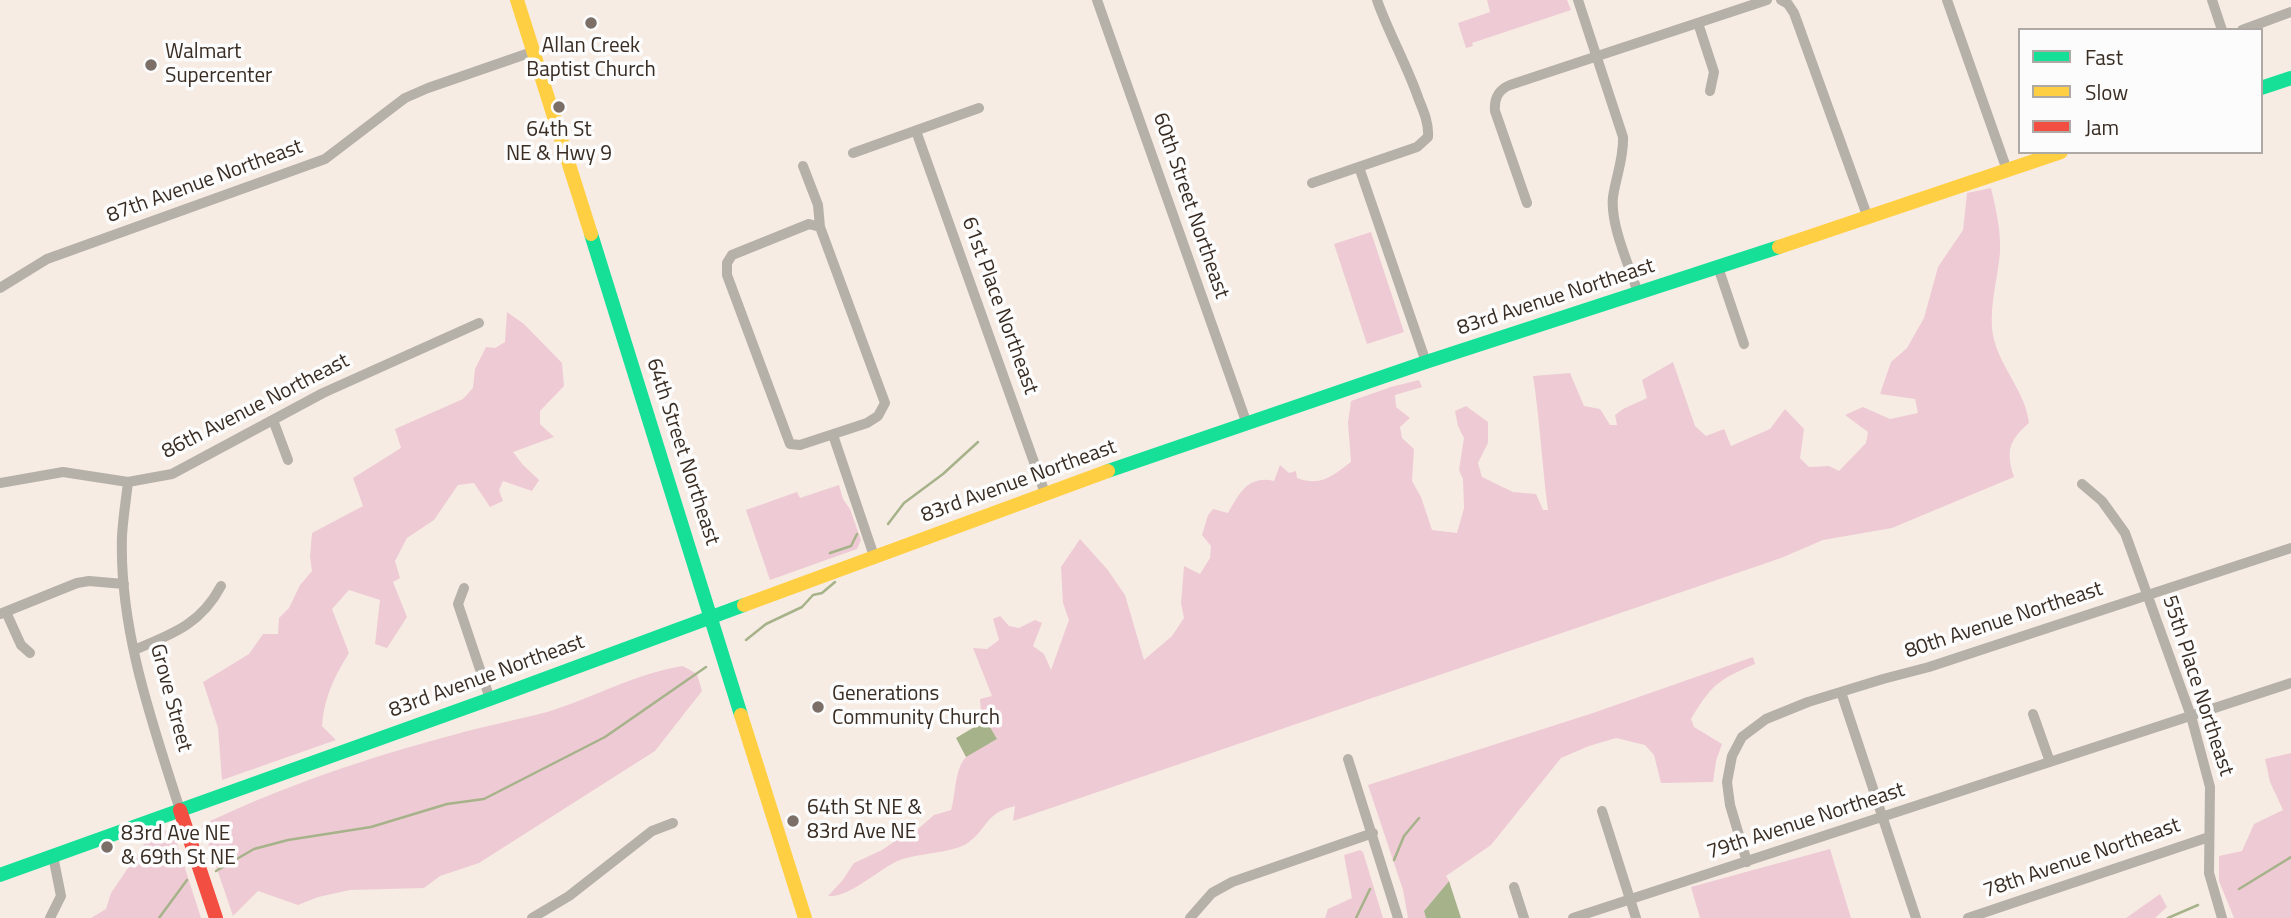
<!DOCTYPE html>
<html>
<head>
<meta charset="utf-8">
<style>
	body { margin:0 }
	#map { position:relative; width:2291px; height:918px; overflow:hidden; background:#f7ece4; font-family:"Titillium Web",sans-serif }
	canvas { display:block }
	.legend { position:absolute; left:2018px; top:28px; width:245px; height:126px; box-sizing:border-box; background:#fcfcfc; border:2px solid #aea9a5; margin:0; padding:9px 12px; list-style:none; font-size:21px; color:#382c23 }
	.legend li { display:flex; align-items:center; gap:14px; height:35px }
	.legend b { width:35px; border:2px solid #aea9a5 }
</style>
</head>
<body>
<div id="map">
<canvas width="2291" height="918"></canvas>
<ul class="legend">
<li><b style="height:9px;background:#16e098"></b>Fast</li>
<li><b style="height:9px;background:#ffcf43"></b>Slow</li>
<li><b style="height:9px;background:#f24e42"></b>Jam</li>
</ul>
</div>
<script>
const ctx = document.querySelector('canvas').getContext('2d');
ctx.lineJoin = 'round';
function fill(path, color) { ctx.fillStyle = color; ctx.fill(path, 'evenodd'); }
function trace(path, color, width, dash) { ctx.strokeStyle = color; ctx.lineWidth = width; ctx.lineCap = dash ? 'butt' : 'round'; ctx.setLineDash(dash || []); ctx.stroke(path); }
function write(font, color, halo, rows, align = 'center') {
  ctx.font = font + ' "Titillium Web",sans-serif'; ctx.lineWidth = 7; ctx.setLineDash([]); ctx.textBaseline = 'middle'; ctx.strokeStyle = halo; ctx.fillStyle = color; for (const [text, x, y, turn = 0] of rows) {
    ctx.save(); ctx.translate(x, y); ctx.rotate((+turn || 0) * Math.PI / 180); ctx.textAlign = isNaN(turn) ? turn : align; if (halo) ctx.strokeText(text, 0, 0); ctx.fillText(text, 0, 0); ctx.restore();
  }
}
const green = new Path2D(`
	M1487 0H1567L1571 10 1472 43 1473 46 1466 48 1458 23 1490 12Z
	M1991 188C1996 209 2001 230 2000 252 1998 277 1990 303 1992 328 1995 363 2026 390 2029 423 2008 441 2006 452 2014 477L1892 528 1823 540 1781 558 1013 821 1015 806C985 813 988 828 969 842 955 853 918 853 900 860 878 869 850 898 828 896L842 881 854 863 882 850 904 835 918 829 934 815 951 810C956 795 954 768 967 756 975 749 988 745 997 739L981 711 980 699 992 696 973 648 987 649 999 640 993 619 1000 616 1009 626 1019 628 1035 620 1042 623 1033 646 1044 654 1051 670 1069 620 1063 603 1061 567 1080 539 1107 569 1125 595 1144 660 1172 636 1184 618 1181 603 1184 566 1200 574 1210 558 1211 546 1202 535 1208 515 1213 509 1228 513C1239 494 1248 475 1274 481L1280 465 1289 473 1296 471 1297 478C1321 487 1332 476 1351 462L1348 423 1351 401 1391 387 1419 380 1422 387 1395 395 1396 407 1410 418 1400 427 1402 438 1414 449 1412 481 1421 497 1432 530 1457 533 1464 508 1463 479 1459 470 1464 438 1458 426 1455 411 1466 406 1488 422V443L1478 463 1482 477 1513 492 1536 494 1543 510H1548C1542 465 1540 421 1533 376L1570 373 1584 406 1600 409 1610 425H1617L1615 415 1623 409 1647 398 1642 380 1673 362 1695 426 1706 436 1724 429 1731 446 1770 429 1785 409 1804 429 1800 458 1809 467 1829 466 1839 471 1866 443 1868 432 1845 415 1863 407 1890 419 1918 413 1915 399 1880 394 1891 362 1907 348 1924 318 1938 267 1963 230 1967 193Z
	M1371 232 1404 332 1367 344 1334 244Z
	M507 312 524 324 562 363 564 386 540 411V424L554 437 513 452 523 465 539 480 532 491 503 481 499 490 503 501 490 507 474 483 458 485 434 520 407 538 395 561 400 578 393 582 407 617 387 648 375 644 380 600 349 590 332 609 349 653C334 677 324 698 322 726L336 740 222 780 218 728 203 682 249 654 263 634H278L279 618 289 608 300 585 312 571 310 557 312 533 363 506 353 478 401 448 395 429 463 399 473 388 475 369 486 347 495 348 505 342Z
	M839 485 843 499 850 509 861 540 857 549 770 580 746 510 797 492 800 498Z
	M1753 657 1755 664C1718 680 1712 684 1691 719L1694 727 1722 744 1716 761 1713 782 1661 783 1654 755 1645 745 1616 738 1589 746 1561 758 1491 845 1446 876 1449 881 1424 911 1426 918H1408L1403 890 1368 785 1593 713Z
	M683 666 697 674 702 691 655 751 479 863 440 876 424 888 350 890 318 897 298 905 258 891 233 916 202 825C280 787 369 757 453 735 484 726 516 720 547 712 593 698 636 673 683 666Z
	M2291 753V918H2234L2219 881V856L2242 851 2254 824 2283 810 2270 782 2265 759Z
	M165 830 175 837 201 918H91L106 909 111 893 149 837Z
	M1830 849 1851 918H1700L1691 887Z
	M1360 850 1363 852 1383 918H1325L1328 909 1352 898 1344 855Z
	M2160 894 2167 907 2155 918H2126Z`);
const water = new Path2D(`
	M986 720 997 739 966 757 956 738Z
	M1449 881 1461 918H1426L1424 911Z`);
const stream = new Path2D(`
	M888 524 904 503 943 474 978 442
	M830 553 851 546 857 534
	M746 640 766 624 802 607 813 595 822 593 835 582
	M1394 860 1404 836 1419 818
	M216 871 254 849 288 840 371 827 447 804 484 799 605 737 706 667
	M2239 889 2291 857
	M159 918 187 880
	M1356 918 1370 889
	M2168 918 2198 905`);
const street = new Path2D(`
	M1097 0 1247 424
	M1578 0 1623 137C1624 158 1616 176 1613 197 1610 225 1629 265 1638 293
	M1781 0 1788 4 1794 13 1868 218
	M1947 0 2007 170
	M2212 0 2222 30
	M1698 23 1714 72 1710 91
	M2242 30 2291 12
	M916 131 1045 493
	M853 153 979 108
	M803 166 818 205 820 227 885 403 878 416 867 423 800 445 790 444 727 275V263L732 255 809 224 820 227
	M1359 167 1426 362
	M1312 183 1417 147 1428 137C1429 124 1424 112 1419 100 1407 65 1389 34 1377 0
	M1527 203 1495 111C1494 98 1498 90 1510 85L1767 0
	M1718 267 1744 344
	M0 288 47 259 325 159 405 98 428 88 532 52
	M273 420 288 460
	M833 435 874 556
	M128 482C126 500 123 518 122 536 119 630 152 722 180 810
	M0 483 63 472 128 482 172 474 323 393 479 323
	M2082 484 2102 501 2125 533 2191 716 2210 787 2209 873 2222 918
	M464 588 458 604 490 699
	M6 612 21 645 30 653
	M0 614 77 583 89 581 124 584
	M134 650C173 634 201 624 221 586
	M1841 692 1916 918
	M2033 714 2050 762
	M1348 759 1398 918
	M1602 811 1636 918
	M1747 862 1730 805 1727 782 1732 756 1742 737 1766 719 1808 702 1883 679 1929 667 2291 548
	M1514 887 1524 918
	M50 918 61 896 53 856
	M532 918 569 896 652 831 673 823
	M1190 918 1212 893 1232 882 1373 833
	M1573 918 2291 683
	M1968 918 2209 837`);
const fast = new Path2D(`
	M2261 88 2291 78
	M591 234 741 715
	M1108 471 1426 362 1779 247
	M0 875 490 699 744 605`);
const slow = new Path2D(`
	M517 0 591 234
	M1779 247 2061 152
	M744 605 1108 471
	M741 715 805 918`);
const jam = new Path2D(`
	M180 810 216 918`);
const markers = [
	[591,23,7,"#7b6f67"],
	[151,65,7,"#7b6f67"],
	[559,107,7,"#7b6f67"],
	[818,707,7,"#7b6f67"],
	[793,821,7,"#7b6f67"],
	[107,847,7,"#7b6f67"]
];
const poiNames = [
	["Allan Creek",591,47,"center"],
	["Baptist Church",591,71,"center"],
	["Walmart",165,53],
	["Supercenter",165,77],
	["64th St",559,131,"center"],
	["NE & Hwy 9",559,155,"center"],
	["Generations",832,695],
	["Community Church",832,719],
	["64th St NE &",807,809],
	["83rd Ave NE",807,833],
	["83rd Ave NE",121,835],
	["& 69th St NE",121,859]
];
const streetNames = [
	["87th Avenue Northeast",205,182,-20],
	["60th Street Northeast",1190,206,71],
	["83rd Avenue Northeast",1556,298,-18],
	["61st Place Northeast",999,306,70],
	["86th Avenue Northeast",256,407,-27],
	["64th Street Northeast",682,452,72],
	["83rd Avenue Northeast",1019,482,-20],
	["80th Avenue Northeast",2004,621,-18],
	["83rd Avenue Northeast",487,677,-20],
	["55th Place Northeast",2197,686,72],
	["Grove Street",170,698,75],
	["79th Avenue Northeast",1806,822,-18],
	["78th Avenue Northeast",2082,859,-19]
];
fill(green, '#eecad4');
fill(water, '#a6b289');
trace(stream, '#a6b289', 2.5);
trace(street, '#b5b0a8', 10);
trace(fast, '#16e098', 14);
trace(slow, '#ffcf43', 14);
trace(jam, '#f24e42', 14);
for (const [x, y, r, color] of markers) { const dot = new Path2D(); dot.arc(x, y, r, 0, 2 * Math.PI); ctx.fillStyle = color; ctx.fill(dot); trace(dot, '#fcfcfc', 2.5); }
write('21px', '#382c23', '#fcfcfc', poiNames, 'left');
write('21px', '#382c23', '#fcfcfc', streetNames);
</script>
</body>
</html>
